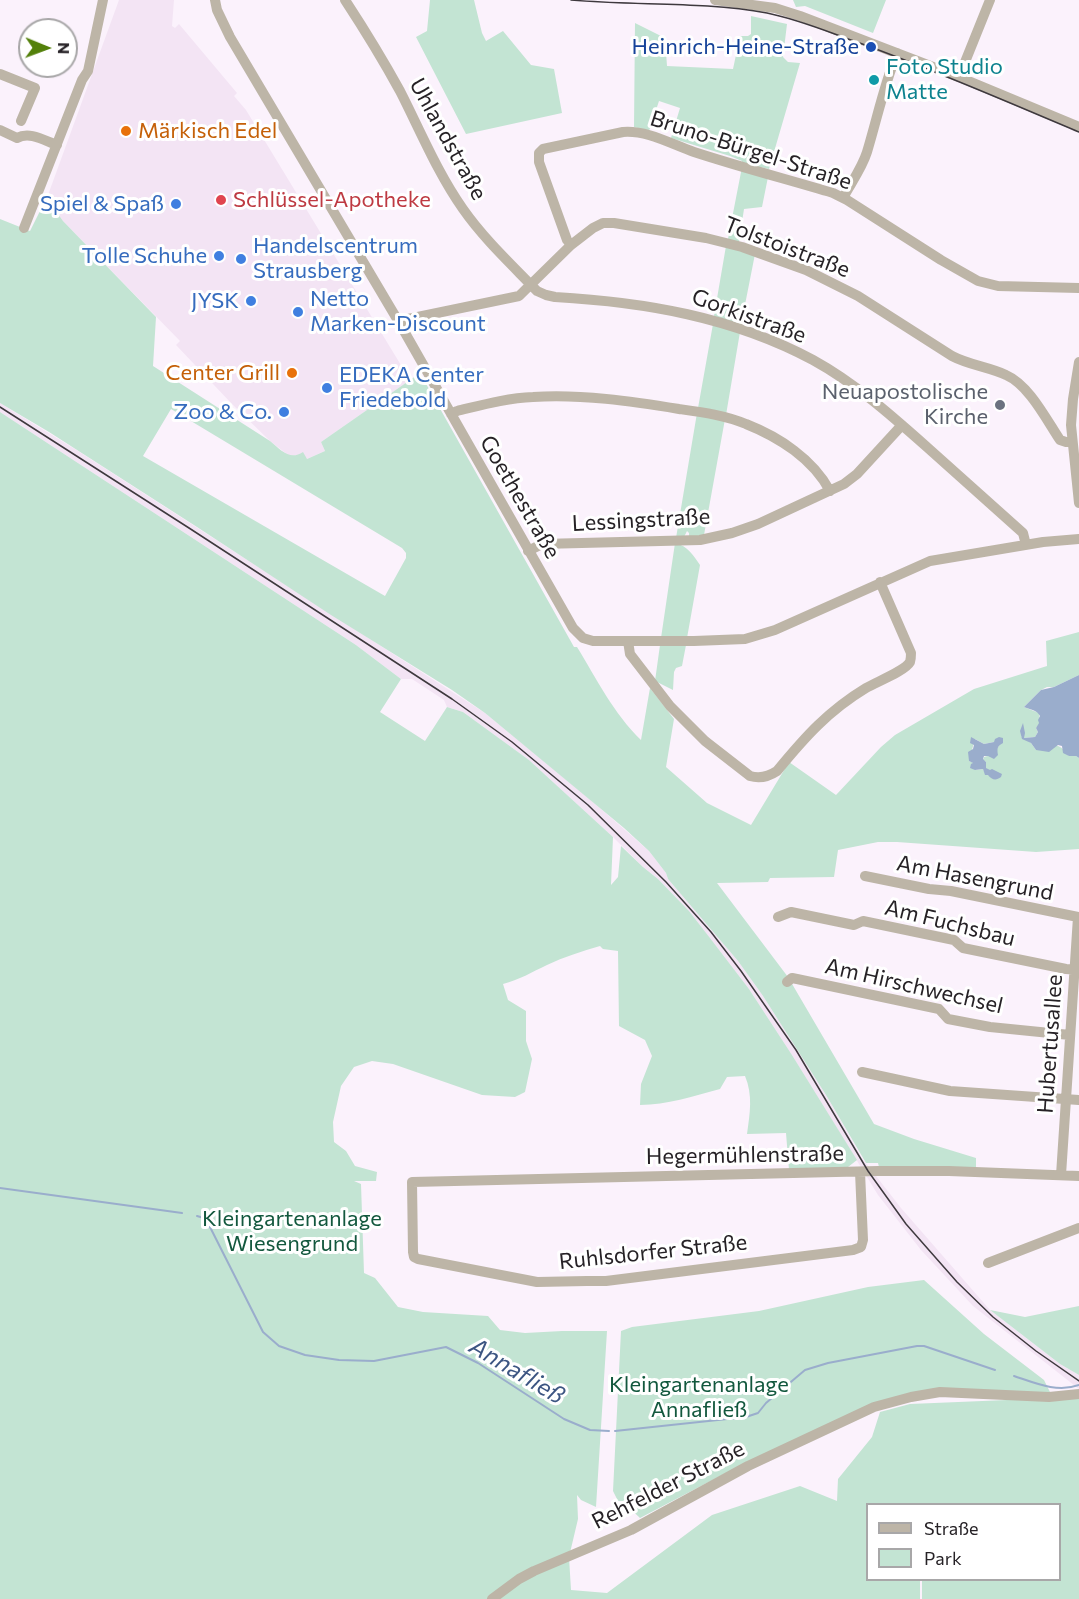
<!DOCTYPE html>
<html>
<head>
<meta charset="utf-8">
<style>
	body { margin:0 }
	#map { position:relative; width:1079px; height:1599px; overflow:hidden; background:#fbf2fc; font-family:Commissioner,sans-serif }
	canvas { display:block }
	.legend { position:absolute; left:866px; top:1503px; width:195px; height:78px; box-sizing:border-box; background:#fff; border:2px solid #a8a7a8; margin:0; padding:8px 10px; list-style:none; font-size:18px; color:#262226 }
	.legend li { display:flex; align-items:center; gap:12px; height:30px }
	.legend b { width:30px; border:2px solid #a8a7a8 }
	.north { position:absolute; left:18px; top:18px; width:60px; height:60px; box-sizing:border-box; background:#fff; border:2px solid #a8a7a8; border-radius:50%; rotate:91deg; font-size:16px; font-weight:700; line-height:24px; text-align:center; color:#262226 }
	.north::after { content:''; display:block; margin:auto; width:21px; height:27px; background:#53800a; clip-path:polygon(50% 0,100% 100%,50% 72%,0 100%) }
</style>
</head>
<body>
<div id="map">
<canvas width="1079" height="1599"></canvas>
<ul class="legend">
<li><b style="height:8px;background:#bdb5a7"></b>Straße</li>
<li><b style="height:16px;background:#c3e4d3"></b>Park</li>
</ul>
<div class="north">N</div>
</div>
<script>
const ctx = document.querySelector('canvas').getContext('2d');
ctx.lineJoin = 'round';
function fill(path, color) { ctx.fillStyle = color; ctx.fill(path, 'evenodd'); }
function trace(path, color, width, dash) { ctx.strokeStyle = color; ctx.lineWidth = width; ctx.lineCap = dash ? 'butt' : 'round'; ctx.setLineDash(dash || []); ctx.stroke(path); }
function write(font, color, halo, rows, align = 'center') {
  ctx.font = font + ' Commissioner,sans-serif'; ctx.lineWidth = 6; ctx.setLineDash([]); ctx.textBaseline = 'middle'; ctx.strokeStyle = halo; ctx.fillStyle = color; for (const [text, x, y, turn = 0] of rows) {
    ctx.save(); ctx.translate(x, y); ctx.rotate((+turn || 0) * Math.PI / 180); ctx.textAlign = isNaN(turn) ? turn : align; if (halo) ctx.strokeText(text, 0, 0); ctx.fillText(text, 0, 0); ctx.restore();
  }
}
const built = new Path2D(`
	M119 0H174L172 26 175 28 179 24 237 93 234 96 246 110 410 380 321 442 325 451 307 459 298 456 288 455 270 441 232 404 176 345 180 341 63 221 51 204 48 195Z
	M0 403 78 451 485 713 585 795 649 851 666 873 668 879 738 961 763 996 826 1095 862 1158 901 1208 990 1310 1060 1364 1079 1375V1389L973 1306 921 1250 878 1195 792 1055 749 989 689 911 658 879 643 867 613 837 529 760 463 712 447 707 444 700 412 679H401L356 645 0 412Z`);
const green = new Path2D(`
	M430 0H474L482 33 486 41 503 31 531 65 554 69 562 113 466 134 416 37 427 31Z
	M793 0H886L873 33 805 6 796 7Z
	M751 16 787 24 783 57 788 62 800 63 769 169 742 163V161L730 156 671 138 680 108 659 101 649 131 634 127 635 23 665 38 667 66 733 69 740 36H748L751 34Z
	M742 167 768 177 762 207 744 209 739 242 728 239Z
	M48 195 51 204 63 221 156 317 153 366 270 441C281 450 290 461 303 452L307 459 325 451 321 442 420 373 574 647H577C596 678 614 714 641 740L650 688 674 719 666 767 707 803 751 825 789 762 836 795 881 747 895 735 974 689 1047 666 1046 641 1079 632V675L1054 687H1047L1041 690 1024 707 1039 713 1040 723 1036 728 1038 732 1035 737 1024 738 1023 736H1021L1031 743 1036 750C1054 746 1057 740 1069 756H1076L1079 758V849L1036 852 897 842H878L838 850 834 877 770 878 768 882 717 883 788 977 874 1124 914 1139 976 1158V1168L879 1167 878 1163H866L826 1095 763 996 738 961 668 879 666 873 649 851 624 828 485 713 452 690 331 615 197 527 49 432 0 403V219L30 231ZM171 409 402 548 406 553V558L385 596 143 456ZM975 739 984 744 994 742 999 745C997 751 991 755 984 757L983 760 986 762 985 768 990 771 985 773 983 769 975 770 974 763 969 761Z
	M726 246 755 254 741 325 714 316Z
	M713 324 740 332 726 415 698 408Z
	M0 412 356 645 401 679 380 712 425 741 447 707 463 712 529 760 613 837 611 885 618 877 621 846 643 867 658 879 689 911 710 938 749 989 792 1055 857 1160 848 1167 789 1170 786 1133 747 1134C750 1113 753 1095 745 1076L727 1077 720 1089C693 1096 667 1105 640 1105L641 1084 652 1056 645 1040 619 1026 618 951 603 949 600 946C582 951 564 957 547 965 532 972 519 980 503 984L508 1000 526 1011V1041L532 1059 525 1092 515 1097 482 1095 393 1064 372 1061 354 1067 341 1086 333 1122 334 1142 346 1151 355 1166 377 1172 376 1181H354L361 1184 364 1273 375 1278 398 1307 423 1312 488 1316 500 1330 525 1333 562 1331H607L596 1507 581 1500 577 1495 578 1519 569 1557 571 1590 607 1593 712 1515 800 1486 837 1501 838 1479 872 1437 880 1412 910 1404 1079 1397V1599H922V1580H1060V1504H868V1580H920V1599H0Z
	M697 413 725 419 704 535 689 538V533L687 531 684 537 676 538Z
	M675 543C688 546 693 555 700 565L687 638H661Z
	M660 645H686L682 666 676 668 674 672 673 690 655 681Z
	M924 1280 984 1334 1044 1380 1050 1392 1018 1393 969 1389 873 1403 743 1464 640 1518 622 1501H618L613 1491 621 1331 632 1327 759 1311 868 1287Z
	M1079 1306V1375L1060 1364 990 1310 1025 1317Z`);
const water = new Path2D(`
	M1079 675V758L1076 756H1069L1063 753 1062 746 1058 745 1049 752 1036 750 1031 743 1022 739 1020 731 1023 723 1025 733 1024 738 1035 737 1038 732 1036 728 1039 723 1038 720 1040 716C1037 710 1029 709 1024 707L1041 690 1054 687Z
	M971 737 984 744 994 742 995 739 999 737 1003 738V743C997 746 997 749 998 755L994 759 988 756H984L983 759 986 762V768L990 770 992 769 1002 774 1001 777C996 781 992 780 988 775H985L983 769 975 770 970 768 971 764 973 763 969 761 968 752 973 749 974 745 970 743Z`);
const stream = new Path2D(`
	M0 1188 182 1213
	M197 1216 204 1218 211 1229 263 1332 279 1346 305 1355 339 1360 374 1361 446 1347 478 1363 564 1419 590 1430 609 1431
	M1014 1376C1035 1383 1057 1393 1079 1385
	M615 1431 746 1417 758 1413 766 1403 805 1370 828 1363 917 1346H924L995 1370`);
const minor = new Path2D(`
	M215 0 217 10 230 37 400 324 573 628 583 638 593 641H694L745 639 775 630 930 561 1043 542 1079 539
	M345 0C364 29 383 60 400 91 420 130 437 172 463 209 484 239 511 264 537 291L546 295 555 297C644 302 733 317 813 360 855 383 892 416 928 448 960 477 992 505 1023 533L1026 545
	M715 0 775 8 800 16 959 77 1079 127
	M0 74 35 88 21 121
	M959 77 990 0
	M0 130 17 138C30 131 45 141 57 145
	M843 198C851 183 862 168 867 152 877 119 884 85 897 53
	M24 228 82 80 88 71 103 0
	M571 245 567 240 539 162V153L543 149 623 132C647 130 671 144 694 152 740 167 786 179 833 193L847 200 941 260 978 281 998 286 1079 288
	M400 324 408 319 519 296 571 245 593 228 603 223H614L706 238 742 247 806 270 858 296 952 356C969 365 989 367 1006 375 1029 385 1046 419 1060 440L1066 442H1072
	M1079 362 1073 399 1071 425 1079 503
	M451 414 457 411C482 405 507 398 533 397 581 394 631 401 679 409 701 412 725 415 746 424 779 437 813 459 830 491
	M528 551 542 544 700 540 732 533 758 524 844 484 857 474 902 425
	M628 641 630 654 670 706 705 741 750 776C760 779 768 777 777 771 805 737 828 711 866 688 876 682 905 671 910 662 911 659 911 656 911 653L880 582
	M865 876 929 889 951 891 1078 917
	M778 917 791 912 854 925 863 921 954 940 963 948 1066 969 1079 970
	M787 982 792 978 797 979 939 1009 948 1019 990 1027 1070 1035
	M862 1072 950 1091 1079 1100
	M860 1172 863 1240 861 1247 853 1250 606 1281H587L537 1282 418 1259 414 1257 413 1252 412 1182 878 1171H949L1079 1176
	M1061 1175 1078 917
	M988 1263 1079 1228
	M492 1599 519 1579 534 1571 631 1530 748 1466 874 1407 911 1397 940 1392 1049 1397 1079 1394`);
const tram = new Path2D(`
	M571 0C637 6 702 1 767 13 797 19 826 31 854 41 930 68 1005 101 1079 132
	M0 407 189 528 452 699 512 742 588 805 666 882 711 932 741 971 796 1050 868 1171 906 1224 957 1282 993 1317 1036 1351 1079 1381`);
const markers = [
	[871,47,6,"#1a4fb4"],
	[874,80,6,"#0f9aa8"],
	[126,131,6,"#e8710a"],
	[221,200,6,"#e0444e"],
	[176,204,6,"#3f7fe0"],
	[219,256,6,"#3f7fe0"],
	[241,259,6,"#3f7fe0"],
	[251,301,6,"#3f7fe0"],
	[298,312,6,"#3f7fe0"],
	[292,373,6,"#e8710a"],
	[327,388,6,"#3f7fe0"],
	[1000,405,6,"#6b7280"],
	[284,412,6,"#3f7fe0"]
];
const transitNames = [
	["Heinrich-Heine-Straße",859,47]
];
const cultureNames = [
	["Foto Studio",886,67],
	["Matte",886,92]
];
const foodNames = [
	["Märkisch Edel",138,131],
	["Center Grill",280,373,"right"]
];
const streetNames = [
	["Uhlandstraße",448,139,61],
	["Bruno-Bürgel-Straße",751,150,18],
	["Tolstoistraße",787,247,21],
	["Gorkistraße",749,316,20],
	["Goethestraße",520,497,60],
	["Lessingstraße",641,520,-3],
	["Am Hasengrund",975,878,11],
	["Am Fuchsbau",950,923,14],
	["Am Hirschwechsel",914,986,13],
	["Hubertusallee",1050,1044,-86],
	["Hegermühlenstraße",745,1155,-1],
	["Ruhlsdorfer Straße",653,1252,-6],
	["Rehfelder Straße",668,1485,-27]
];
const healthNames = [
	["Schlüssel-Apotheke",233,200]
];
const shopNames = [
	["Spiel & Spaß",164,204],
	["Handelscentrum",253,246,"left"],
	["Strausberg",253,271,"left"],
	["Tolle Schuhe",207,256],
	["Netto",310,299,"left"],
	["Marken-Discount",310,324,"left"],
	["JYSK",239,301],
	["EDEKA Center",339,375,"left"],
	["Friedebold",339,400,"left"],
	["Zoo & Co.",272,412]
];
const worshipNames = [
	["Neuapostolische",988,392],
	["Kirche",988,417]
];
const parkNames = [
	["Kleingartenanlage",292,1219],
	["Wiesengrund",292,1244],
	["Kleingartenanlage",699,1385],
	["Annafließ",699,1410]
];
const waterNames = [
	["Annafließ",517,1371,31]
];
fill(built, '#f3e4f4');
fill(green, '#c3e4d3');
fill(water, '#9aadcc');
trace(stream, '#9aadcc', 2);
trace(minor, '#bdb5a7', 10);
trace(tram, '#3e393e', 1.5);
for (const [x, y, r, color] of markers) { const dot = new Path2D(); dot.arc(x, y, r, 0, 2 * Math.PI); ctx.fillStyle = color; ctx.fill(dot); trace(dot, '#fff', 2); }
write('22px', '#164399', '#fff', transitNames, 'right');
write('22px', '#0d838f', '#fff', cultureNames, 'left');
write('22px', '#c56008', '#fff', foodNames, 'left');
write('22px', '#262226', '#fff', streetNames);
write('22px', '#be3a42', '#fff', healthNames, 'left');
write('22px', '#366cbe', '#fff', shopNames, 'right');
write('22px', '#5b616d', '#fff', worshipNames, 'right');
write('22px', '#13583e', '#fff', parkNames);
write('italic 24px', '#3c5582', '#fff', waterNames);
</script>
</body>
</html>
